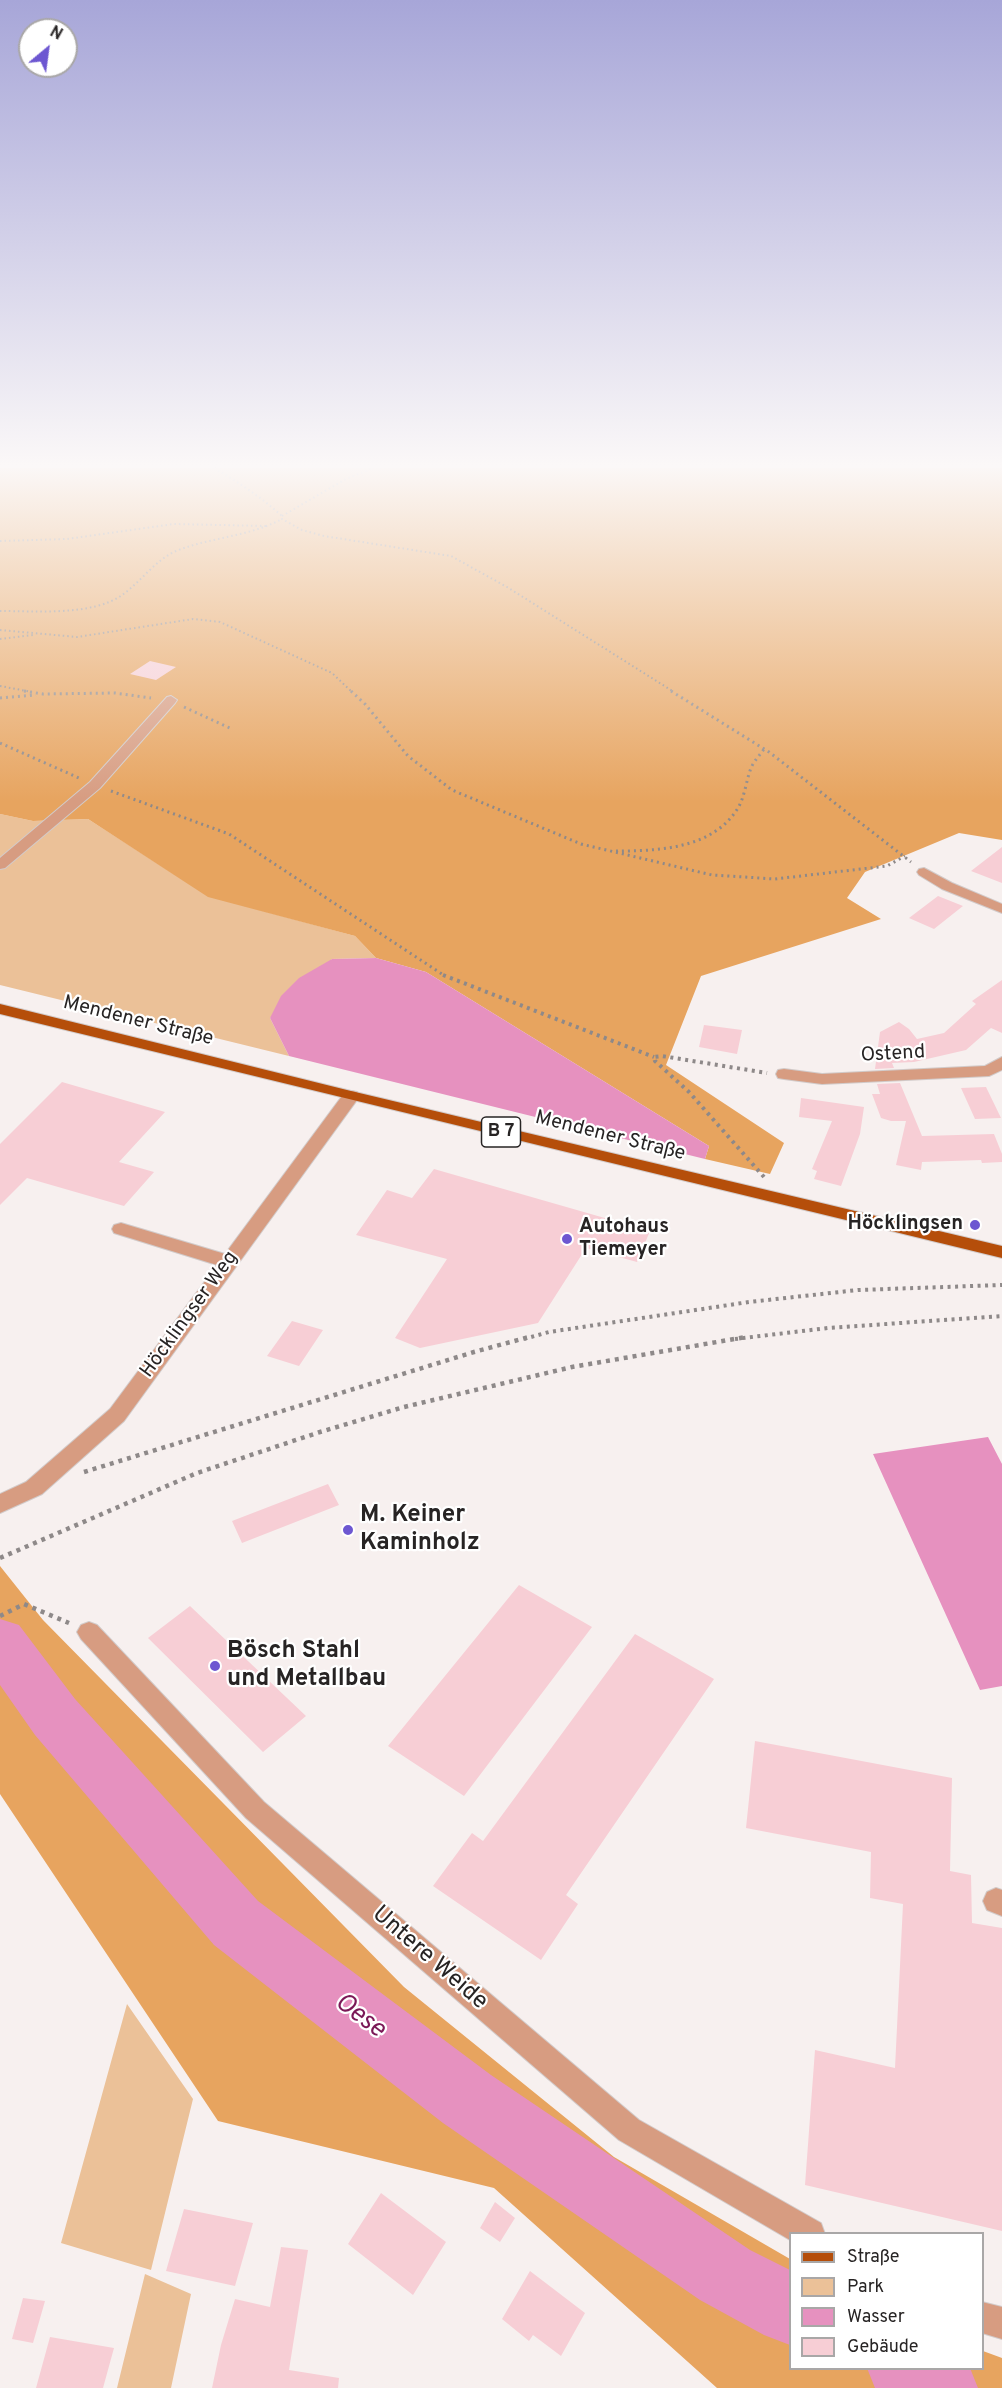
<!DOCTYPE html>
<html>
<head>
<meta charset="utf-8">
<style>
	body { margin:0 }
	#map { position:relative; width:1002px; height:2388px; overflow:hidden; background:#f7f0ef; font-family:Overpass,sans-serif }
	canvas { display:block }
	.legend { position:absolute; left:789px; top:2232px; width:195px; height:138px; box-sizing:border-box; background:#fff; border:2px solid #a9a7a7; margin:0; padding:8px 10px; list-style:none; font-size:18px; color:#272424 }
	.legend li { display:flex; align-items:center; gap:12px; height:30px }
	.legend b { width:30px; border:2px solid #a9a7a7 }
	.north { position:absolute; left:18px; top:18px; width:60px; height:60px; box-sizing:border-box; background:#fff; border:2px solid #a9a7a7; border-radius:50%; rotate:29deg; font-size:16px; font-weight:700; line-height:24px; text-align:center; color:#272424 }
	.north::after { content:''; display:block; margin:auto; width:21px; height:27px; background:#6d57d1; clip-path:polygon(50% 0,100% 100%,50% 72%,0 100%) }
</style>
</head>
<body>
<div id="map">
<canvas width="1002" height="2388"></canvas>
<ul class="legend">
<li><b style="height:8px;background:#b54e0a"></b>Straße</li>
<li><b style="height:16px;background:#ebc198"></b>Park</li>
<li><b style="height:16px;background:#e691bf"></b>Wasser</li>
<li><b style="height:16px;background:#f7ced5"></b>Gebäude</li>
</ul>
<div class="north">N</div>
</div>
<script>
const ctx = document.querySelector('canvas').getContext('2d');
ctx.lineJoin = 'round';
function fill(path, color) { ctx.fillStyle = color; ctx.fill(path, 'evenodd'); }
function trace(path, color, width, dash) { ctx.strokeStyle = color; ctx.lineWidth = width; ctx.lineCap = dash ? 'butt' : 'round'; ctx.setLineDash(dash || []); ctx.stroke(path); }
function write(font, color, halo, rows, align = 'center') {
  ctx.font = font + ' Overpass,sans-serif'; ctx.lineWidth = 4.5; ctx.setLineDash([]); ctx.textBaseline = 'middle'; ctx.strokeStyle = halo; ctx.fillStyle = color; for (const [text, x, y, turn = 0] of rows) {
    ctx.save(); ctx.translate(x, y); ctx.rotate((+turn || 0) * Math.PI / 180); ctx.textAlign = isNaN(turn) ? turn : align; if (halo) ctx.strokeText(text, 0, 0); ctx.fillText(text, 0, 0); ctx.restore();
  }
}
const green = new Path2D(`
	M0 814 33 821 88 819 208 896 355 936 376 958 332 959 270 1018 289 1056 0 985Z
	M127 2004 193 2099 151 2270 61 2243Z
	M145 2274 191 2294 171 2388H117Z`);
const forest = new Path2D(`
	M0 468H1002V840L959 833 865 872 847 898 881 919 701 976 666 1065 784 1143 770 1174 705 1159 709 1146 426 972 376 958 355 936 208 897 88 819 33 821 0 814Z
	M0 1566 43 1620 404 1987 614 2157 790 2259V2368H982L983 2351 1002 2358V2388H717L494 2188 218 2121 0 1794Z`);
const water = new Path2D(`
	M376 958 426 972 709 1146 705 1159 289 1056 270 1018 281 996 299 978 332 959Z
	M988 1437 1002 1464V1686L980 1690 873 1454Z`);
const river = new Path2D(`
	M0 1619 19 1625 75 1699 258 1901 491 2075 750 2250 790 2270V2345L764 2335 700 2300 443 2123 214 1945 35 1735 0 1685Z
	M867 2368H970L978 2388H875Z`);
const building = new Path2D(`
	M150 661 176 667 156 680 130 674Z
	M1002 847V883L971 871Z
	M938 896 963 906 934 929 909 918Z
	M1002 980V1033L991 1028 966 1050 914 1062 892 1063 894 1068 875 1069 880 1032 899 1022 909 1029 917 1039 944 1033 976 1004 972 1001Z
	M704 1025 742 1030 737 1054 699 1047Z
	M62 1082 165 1112 119 1162 154 1172 124 1206 27 1178 0 1205V1144Z
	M900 1083 922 1136 994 1134 1002 1154V1162L982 1163 981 1160 922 1162 921 1170 896 1165 906 1121H891L881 1118 872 1094H880L877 1084Z
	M986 1087 1001 1118 975 1119 961 1088Z
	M801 1098 864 1107 860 1134 841 1186 814 1179 817 1171 812 1169 832 1121 799 1117Z
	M434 1169 650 1231 637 1262 586 1248 538 1323 420 1348 395 1338 447 1259 356 1235 387 1190 412 1198Z
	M292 1321 323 1330 299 1366 267 1356Z
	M328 1484 339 1505 242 1543 232 1521Z
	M519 1585 592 1627 464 1796 388 1746Z
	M190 1606 306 1716 263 1752 148 1638Z
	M635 1634 714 1679 566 1895 578 1904 541 1960 433 1886 472 1833 483 1841Z
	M755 1741 952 1778 950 1871 971 1875 972 1923 1002 1928V2231L805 2185 815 2050 895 2068 903 1904 870 1898 871 1852 746 1828Z
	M381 2193 446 2242 413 2295 348 2244Z
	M495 2202 515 2218 500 2242 480 2228Z
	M184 2209 253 2223 235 2286 166 2271Z
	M281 2247 308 2250 289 2370 339 2378 338 2388H212L221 2345 235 2299 270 2307Z
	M530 2271 585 2313 561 2356 533 2335 529 2341 502 2319Z
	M23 2298 45 2301 33 2343 12 2339Z
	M50 2337 114 2348 103 2388H36Z`);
const pathFar3 = new Path2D(`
	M214 468C238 482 261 497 282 516V519L302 530 324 536 451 556 507 587 674 692
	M282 516 346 479 373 468
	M0 541 67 539 174 524 266 526
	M0 611C35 611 93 616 122 595 141 582 155 560 176 551 211 537 248 537 282 519
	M0 630 77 637 193 619 220 622 332 673 352 692
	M0 639 33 635
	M0 686 32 692`);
const pathFar2 = new Path2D(`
	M24 691 43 694 115 693 151 698
	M351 691 365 704 408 756 452 790 581 844 712 875 775 879 887 866 905 856
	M671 691 769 752 911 862
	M0 698 36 695
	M184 707 232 729
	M0 743 79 778
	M111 791 229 834 445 976
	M616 851C658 851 713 849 738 808 745 796 746 781 751 768 754 761 760 755 764 749`);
const pathFar1 = new Path2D(`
	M443 975 654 1057
	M764 1177 689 1092 655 1061 654 1057 662 1056 767 1073
	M524 1339 549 1332 749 1302 858 1290 1002 1285
	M735 1339 828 1328 1002 1316`);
const path = new Path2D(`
	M84 1472 474 1352 529 1337
	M0 1558 197 1473 320 1432 404 1407 572 1367 746 1337
	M0 1616 24 1604 69 1623`);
const minor = new Path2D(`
	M171 696 177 700 175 703 100 788 5 868 0 869V858L90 782 167 697Z
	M924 868 952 883 1002 904V913L942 889 919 875 917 872 919 869Z
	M1002 1057V1070L989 1076 822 1084 784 1079 778 1078 776 1074 778 1070 784 1069 822 1074 985 1066Z
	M351 1091 357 1092 359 1096 357 1100 124 1421 42 1494 0 1513V1494L26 1482 110 1409 217 1265 114 1233 112 1229 114 1225 121 1223 225 1254 345 1092Z
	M89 1622 97 1625 264 1802 639 2120 821 2223 825 2234H790V2240L619 2140 246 1818 81 1639 77 1632 81 1625Z
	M996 1888 1002 1890V1916L987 1910 983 1901 987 1892Z
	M982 2302 1002 2307V2339L982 2333Z`);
const major = new Path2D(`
	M0 1004 351 1091 1002 1246V1258L0 1014Z`);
const markers = [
	[975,1225,6,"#6d57d1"],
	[567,1239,6,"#6d57d1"],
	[348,1530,6,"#6d57d1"],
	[215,1666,6,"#6d57d1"]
];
const shields = [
	[501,1132,39]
];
const shieldNames = [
	["B 7",501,1132]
];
const streetNames = [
	["Mendener Straße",138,1022,14],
	["Ostend",893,1055,-3],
	["Mendener Straße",610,1137,14],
	["Höcklingser Weg",190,1315,-54]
];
const poiNames = [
	["Höcklingsen",963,1225],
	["Autohaus",579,1228,"left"],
	["Tiemeyer",579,1251,"left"]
];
const nearPoinames = [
	["M. Keiner",360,1516],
	["Kaminholz",360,1544],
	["Bösch Stahl",227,1652],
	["und Metallbau",227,1680]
];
const nearStreetnames = [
	["Untere Weide",429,1959,41]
];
const nearWaternames = [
	["Oese",359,2017,37]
];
fill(green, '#ebc198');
fill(forest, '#e7a45f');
fill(water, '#e691bf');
fill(river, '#e691bf');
fill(building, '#f7ced5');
trace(minor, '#d2cbca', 2);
trace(major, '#d2cbca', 2);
trace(pathFar3, '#8e8989', 2, [1.5, 3]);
trace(pathFar2, '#8e8989', 3, [2, 4]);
trace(pathFar1, '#8e8989', 4, [3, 4.5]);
trace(path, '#8e8989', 4.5, [4, 5]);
fill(minor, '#d79c81');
fill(major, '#b54e0a');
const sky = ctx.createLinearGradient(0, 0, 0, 802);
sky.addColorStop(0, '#a7a6d8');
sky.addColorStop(0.58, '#fbf8f8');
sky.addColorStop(1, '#fbf8f800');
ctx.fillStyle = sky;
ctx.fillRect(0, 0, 1002, 802);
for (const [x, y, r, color] of markers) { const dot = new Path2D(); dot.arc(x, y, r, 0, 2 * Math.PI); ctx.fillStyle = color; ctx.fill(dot); trace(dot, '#fff', 2); }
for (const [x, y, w] of shields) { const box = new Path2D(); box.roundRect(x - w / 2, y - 15, w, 30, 4.5); ctx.fillStyle = '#fff'; ctx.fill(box); trace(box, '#272424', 1.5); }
write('bold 18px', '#272424', null, shieldNames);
write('20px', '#272424', '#fff', streetNames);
write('bold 20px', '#272424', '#fff', poiNames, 'right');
write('bold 24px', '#272424', '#fff', nearPoinames, 'left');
write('24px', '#272424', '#fff', nearStreetnames);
write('italic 26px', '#7b1857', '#fff', nearWaternames);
</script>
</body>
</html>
